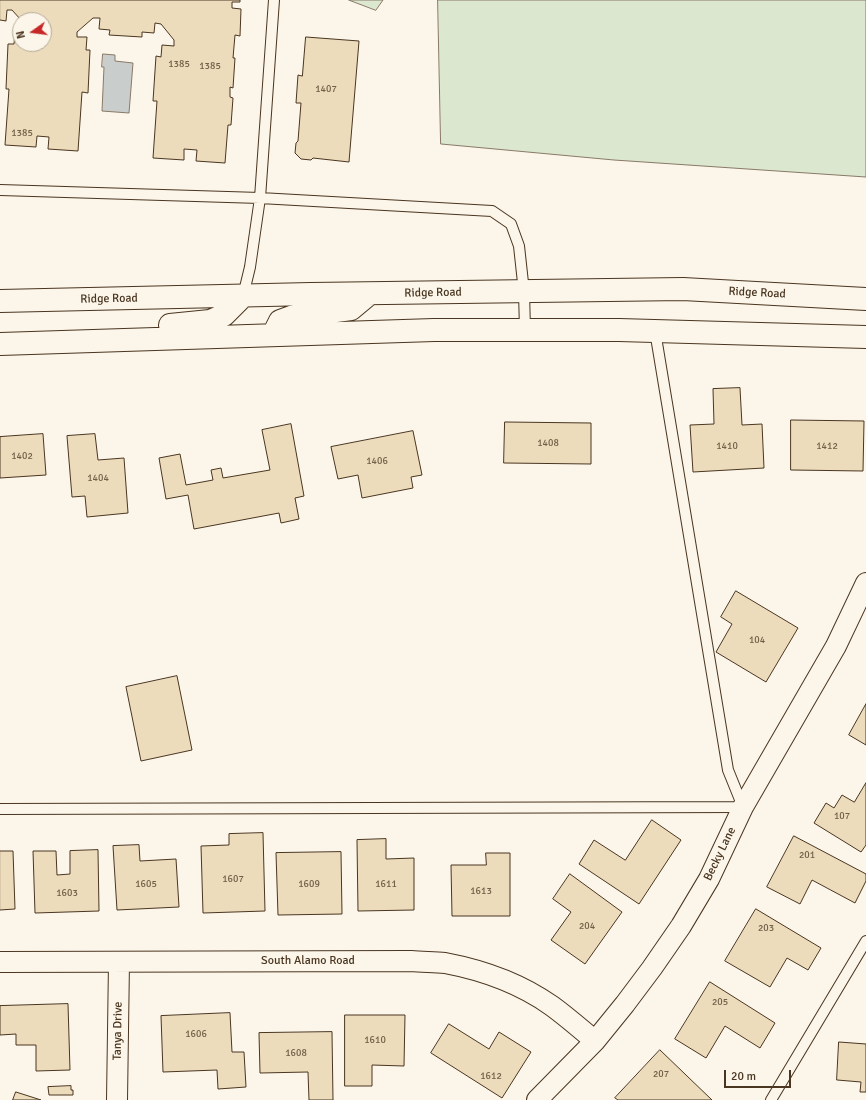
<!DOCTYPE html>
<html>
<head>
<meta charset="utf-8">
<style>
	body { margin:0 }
	#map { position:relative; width:866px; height:1100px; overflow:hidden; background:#fbf6e9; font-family:Signika,sans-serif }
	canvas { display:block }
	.north { position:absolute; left:12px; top:12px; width:40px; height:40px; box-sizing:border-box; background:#fbf6e9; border:1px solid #b4a999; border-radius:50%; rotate:256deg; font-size:11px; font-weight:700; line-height:16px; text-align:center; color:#4a3520 }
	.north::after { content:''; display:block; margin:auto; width:14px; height:18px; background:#c62828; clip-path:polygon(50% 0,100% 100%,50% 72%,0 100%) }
	.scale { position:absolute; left:724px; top:1070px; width:67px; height:18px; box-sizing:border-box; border:2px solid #4a3520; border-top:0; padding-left:5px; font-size:12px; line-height:14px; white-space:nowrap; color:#4a3520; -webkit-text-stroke:3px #fbf6e9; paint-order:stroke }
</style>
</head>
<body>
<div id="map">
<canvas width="866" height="1100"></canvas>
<div class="north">N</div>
<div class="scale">20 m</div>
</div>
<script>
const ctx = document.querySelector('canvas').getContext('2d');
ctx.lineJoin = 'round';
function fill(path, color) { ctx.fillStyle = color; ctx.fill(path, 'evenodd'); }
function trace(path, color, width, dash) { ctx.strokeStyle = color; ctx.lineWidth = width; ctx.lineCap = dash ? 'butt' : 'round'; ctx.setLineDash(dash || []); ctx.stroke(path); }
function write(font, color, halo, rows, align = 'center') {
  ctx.font = font + ' Signika,sans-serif'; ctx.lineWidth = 3; ctx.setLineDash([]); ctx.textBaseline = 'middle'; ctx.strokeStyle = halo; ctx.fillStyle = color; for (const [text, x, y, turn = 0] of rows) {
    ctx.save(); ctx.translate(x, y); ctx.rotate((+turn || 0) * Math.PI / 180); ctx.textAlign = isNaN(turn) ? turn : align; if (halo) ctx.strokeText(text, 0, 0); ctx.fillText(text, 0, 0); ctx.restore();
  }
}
const green = new Path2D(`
	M349 0H383L376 10Z
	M438 0H866V177L614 160 441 144Z`);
const water = new Path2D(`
	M103 54 115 55V61L133 63 129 113 102 111 104 67H102Z`);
const building = new Path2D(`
	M0 0H240V2H232V8L241 9 240 36 235 35 233 58H235L233 88 230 87V97L233 98 231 125H228L225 163 196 161 197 150 184 149V160L153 158 157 101H153L156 56 161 57 162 45 174 46V40L161 24 155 23 154 33 142 32V37L109 35 110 30 99 29 100 18H93L77 32V37H87L86 50H90L88 93 82 92 78 151 48 149 49 137 37 136 36 147 5 145 9 89H6L8 44H14L15 32H20V44H44V20H21L12 10H7L6 21 0 20Z
	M306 37 359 41 349 162 313 158 311 160 301 159 295 153 296 143 298 141 301 103H296L298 75 302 76Z
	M740 388 742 425 762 424 764 468 693 472 690 425 714 424 713 389Z
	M791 420 864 421 863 471 791 470Z
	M505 422 591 423V464L504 463Z
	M291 424 304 496 295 498 299 519 281 523 279 513 194 529 188 495 166 499 159 458 180 454 186 485 213 480 211 470 221 468 223 478 270 470 262 430Z
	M413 431 422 475 411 477 413 488 362 498 358 475 338 479 331 447Z
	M43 434 46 475 0 478V437Z
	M95 434 98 460 124 458 128 513 87 517 85 496 72 497 67 436Z
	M736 591 798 628 766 682 716 652 732 624 721 617Z
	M177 676 192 750 141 761 126 687Z
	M866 704V745L849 735Z
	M866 783V845L861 852 814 823 826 803 834 808 842 795 854 802Z
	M652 820 681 840 639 904 579 864 594 840 625 860Z
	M263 833 265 911 203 913 201 846 229 845V834Z
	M794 836 866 874V881L855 903 812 880 800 904 767 887Z
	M386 839V859L414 858V910L358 911 357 840Z
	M139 845 140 861 176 859 179 907 117 910 113 846Z
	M98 850 99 911 35 913 33 851H56L57 875 70 874V851Z
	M0 851H13L15 909 0 910Z
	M341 852 342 914 278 915 276 853Z
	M486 853H510V916H452L451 865H486Z
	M570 874 622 912 585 964 551 940 571 912 553 899Z
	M756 909 821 948 808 970 787 958 770 987 725 961Z
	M710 982 775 1023 760 1048 725 1026 706 1058 675 1039Z
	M68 1004 70 1070 36 1071V1045H16V1034L0 1035V1006Z
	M230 1013 232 1052H244L246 1087 218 1089 217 1070 163 1072 161 1016Z
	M345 1015H405L404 1066 372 1065V1086H345Z
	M449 1024 489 1049 499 1032 531 1052 502 1098 431 1053Z
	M332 1032 333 1100H309L308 1072 260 1073 259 1033Z
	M839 1042 866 1044V1092H860L861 1082 837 1080Z
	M660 1050 712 1100H618L615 1098Z
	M71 1086V1090H73V1095H49L48 1087Z
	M16 1092 41 1100H13Z`);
const service = new Path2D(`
	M0 190 260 198 492 211 511 224 519 246 524 292 525 330
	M243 296 250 267 260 198 274 0
	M0 809 743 807 728 770 655 331
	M771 1100 866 941`);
const minor = new Path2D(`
	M0 962 411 961C422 962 434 962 445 963 482 970 521 984 552 1006 567 1017 581 1029 595 1041
	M117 1100 119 962
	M537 1100 595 1041 625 1004 652 968 681 926 709 879 743 807 836 646 866 583`);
const secondary = new Path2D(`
	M0 301 311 294 683 289 866 299
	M170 325 210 321 224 315 243 296
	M273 335 280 321 291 317 351 309 369 294
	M0 344 434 330H619L866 337`);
const numberNames = [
	["1385",179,64],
	["1385",210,66],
	["1407",326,89],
	["1385",22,133],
	["1408",548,443],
	["1410",727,446],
	["1412",827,446],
	["1402",22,456],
	["1406",377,461],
	["1404",98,478],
	["104",757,640],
	["107",842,816],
	["201",807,855],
	["1607",233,879],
	["1605",146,884],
	["1609",309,884],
	["1611",386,884],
	["1613",481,891],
	["1603",67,893],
	["204",587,926],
	["203",766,928],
	["205",720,1002],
	["1606",196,1034],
	["1610",375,1040],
	["1608",296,1053],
	["207",661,1074],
	["1612",491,1076]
];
const streetNames = [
	["Ridge Road",433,293,-1],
	["Ridge Road",757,293,3],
	["Ridge Road",109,299,-1],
	["Becky Lane",720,854,-64],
	["South Alamo Road",308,961],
	["Tanya Drive",118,1031,-89]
];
fill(green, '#dce7d0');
trace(green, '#887966', 1);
fill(water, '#c9cecd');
trace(water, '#887966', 1);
fill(building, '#ecdcbc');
trace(building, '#4a3520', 1);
trace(service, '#4a3520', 12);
trace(minor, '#4a3520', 22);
trace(secondary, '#4a3520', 24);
trace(service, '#fbf6e9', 10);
trace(minor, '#fbf6e9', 20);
trace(secondary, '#fbf6e9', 22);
write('10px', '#725f47', null, numberNames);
write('12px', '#4a3520', '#fbf6e9', streetNames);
</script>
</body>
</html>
